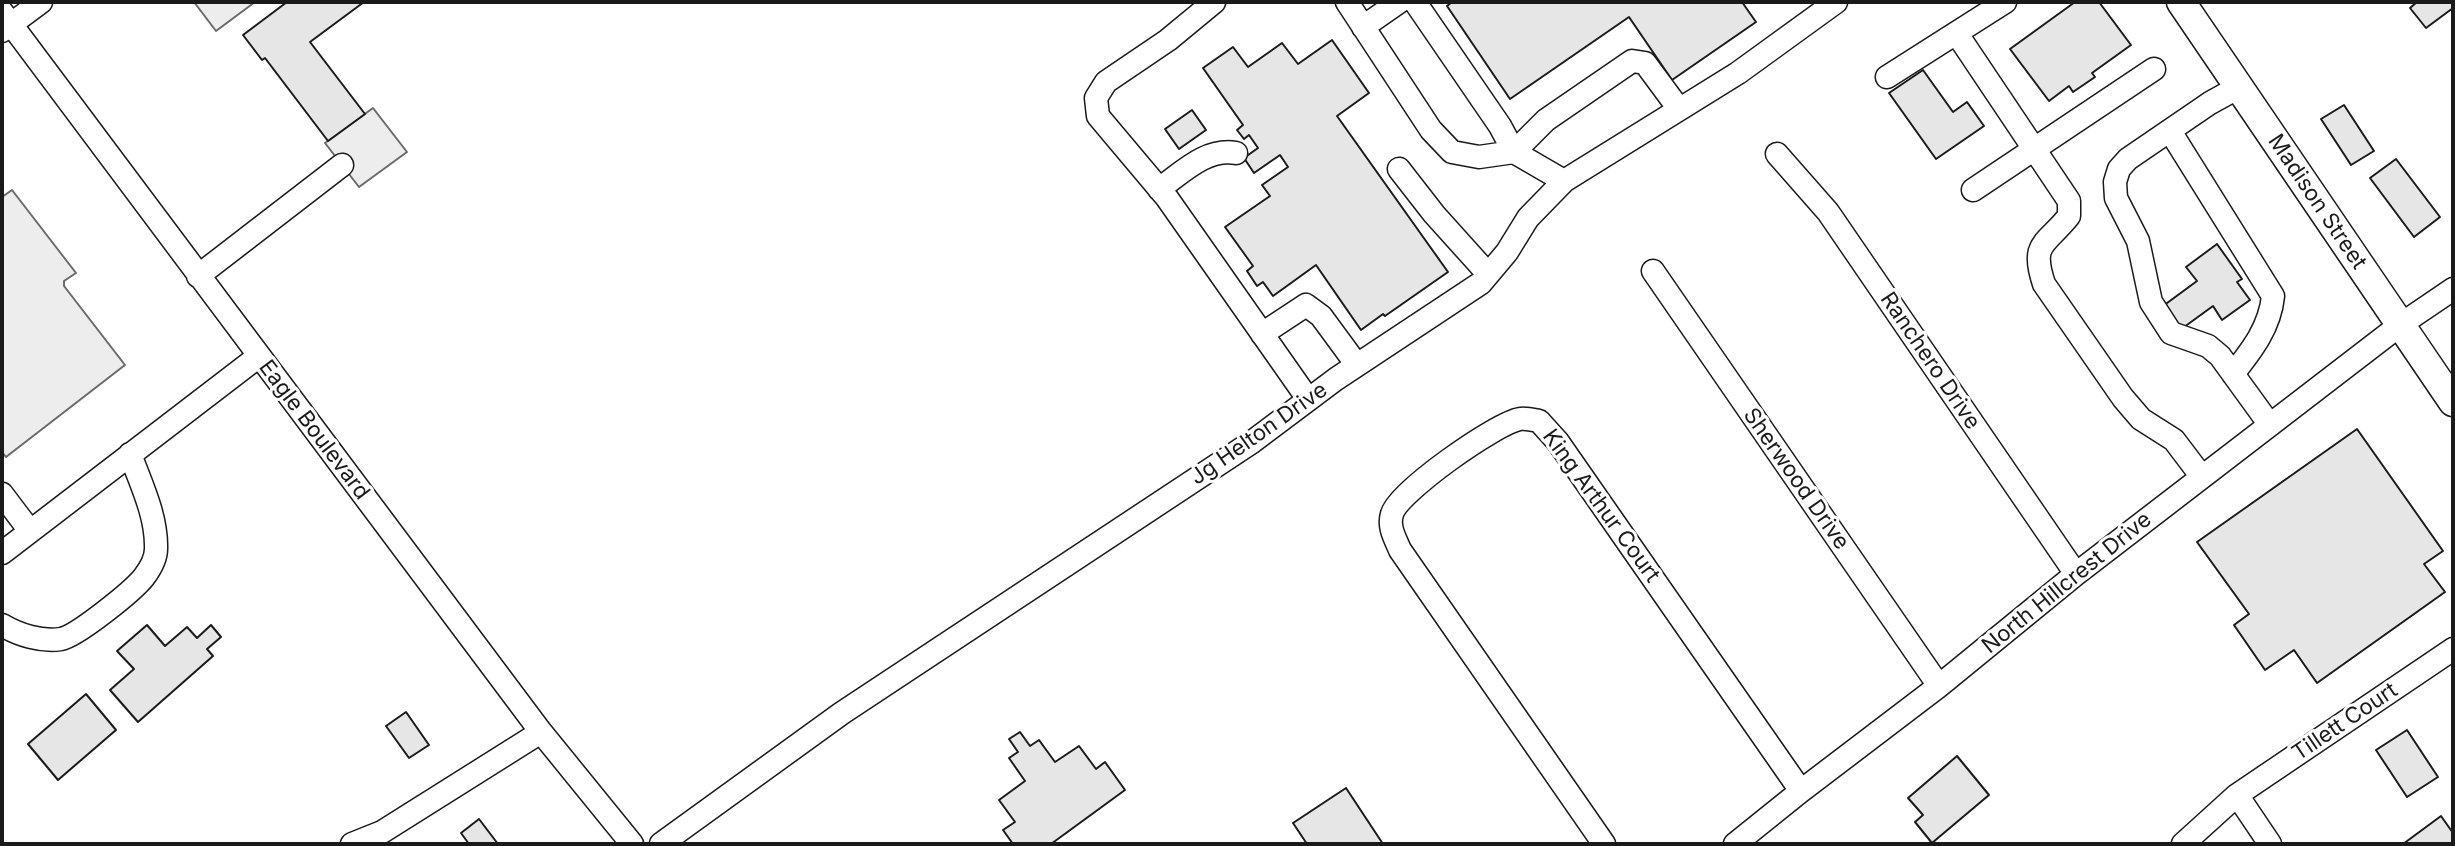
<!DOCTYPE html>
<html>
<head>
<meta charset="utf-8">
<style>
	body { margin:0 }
	#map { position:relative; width:2455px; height:846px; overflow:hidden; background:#fff; font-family:Inter,sans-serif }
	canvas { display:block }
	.frame { position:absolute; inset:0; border:4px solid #1a1a1a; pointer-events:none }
</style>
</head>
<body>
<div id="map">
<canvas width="2455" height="846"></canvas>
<div class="frame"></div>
</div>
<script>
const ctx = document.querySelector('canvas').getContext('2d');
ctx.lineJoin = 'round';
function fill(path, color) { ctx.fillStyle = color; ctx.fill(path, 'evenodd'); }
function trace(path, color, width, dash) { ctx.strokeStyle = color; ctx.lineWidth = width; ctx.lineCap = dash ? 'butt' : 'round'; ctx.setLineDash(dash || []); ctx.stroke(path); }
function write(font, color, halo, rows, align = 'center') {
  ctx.font = font + ' Inter,sans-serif'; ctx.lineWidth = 6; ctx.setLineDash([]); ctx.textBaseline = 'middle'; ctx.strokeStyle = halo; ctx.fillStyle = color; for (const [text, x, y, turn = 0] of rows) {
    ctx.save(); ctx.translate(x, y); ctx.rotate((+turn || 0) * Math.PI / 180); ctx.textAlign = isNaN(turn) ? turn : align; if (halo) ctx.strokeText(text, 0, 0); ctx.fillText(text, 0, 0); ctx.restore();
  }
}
const parking = new Path2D(`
	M194 2H255L216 31Z
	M373 108 407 152 359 187 325 143Z
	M12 190 76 273 64 281V286L125 365 6 457 2 452V197Z`);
const building = new Path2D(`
	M287 2H364L310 42 365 114 328 141 265 58 262 60 243 35Z
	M1452 2H1742L1756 22 1672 80 1629 17 1510 99 1447 6Z
	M2075 2H2099L2131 45 2092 73 2095 77 2073 92 2069 86 2049 101 2010 49Z
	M2417 2H2453V8L2426 28 2410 8Z
	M1332 40 1369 93 1337 116 1448 272 1385 316 1383 314 1361 330 1316 265 1273 296 1263 282 1257 286 1247 271 1253 266 1225 227 1270 196 1262 185 1288 167 1280 155 1254 173 1244 158 1258 148 1249 135 1244 139 1237 130 1243 125 1203 68 1233 47 1248 67 1282 43 1298 64Z
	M1923 70 1953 112 1967 102 1984 126 1936 159 1889 93Z
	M2344 105 2374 151 2351 165 2321 119Z
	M1192 110 1206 130 1179 149 1165 129Z
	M2396 159 2440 217 2414 237 2370 178Z
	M2217 244 2242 279 2237 282 2250 300 2222 320 2213 306 2180 330 2163 306 2197 281 2186 267Z
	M2357 429 2443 551 2424 564 2445 592 2317 683 2294 650 2265 670 2234 625 2249 614 2197 542Z
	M147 625 165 646 187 627 197 638 211 625 221 637 207 649 213 656 138 722 110 690 134 669 117 651Z
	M86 694 116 730 58 780 28 744Z
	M406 712 429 745 409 758 386 726Z
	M2407 730 2438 777 2407 797 2376 750Z
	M1020 732 1030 746 1039 740 1055 762 1079 746 1096 769 1105 762 1125 790 1051 844H1013L1003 830 1015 822 999 800 1025 781 1009 758 1018 752 1009 739Z
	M1957 756 1989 795 1932 843 1915 822 1923 815 1908 798Z
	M1346 788 1383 844H1307L1293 823Z
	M2441 816 2453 833V844H2403Z
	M479 819 498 844H469L461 833Z`);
const minor = new Path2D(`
	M1214 2 1168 40 1106 82 1096 98 1098 116 1167 198 1308 399
	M1347 2 1431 130 1452 152 1479 157 1514 152 1564 181
	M1415 2 1500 126 1514 152 1546 120 1632 61 1645 63 1679 109
	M2 12 541 732 632 844
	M1363 27 1399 2
	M2 31 41 2
	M1957 34 2069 201V216C2046 245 2030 242 2044 284L2123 398 2141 419 2174 440 2202 477
	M1887 77 2005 2
	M2239 87 2210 103 2128 159 2119 169 2115 182 2116 198 2138 241 2151 302 2171 333 2208 346 2220 356 2270 425
	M2170 131 2273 296C2270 327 2252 350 2233 374
	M1777 154 1828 212 2076 574
	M1399 169 1434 214 1488 274
	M1159 189C1183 172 1206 148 1236 153
	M1973 190 2154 69
	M1653 271 1939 686
	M198 276 342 165
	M1262 334 1306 305 1321 316 1357 365
	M2 494 30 531
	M2 553 259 356
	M2 625C19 635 41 642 61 639 77 636 133 591 144 577 150 569 156 559 156 549 157 516 141 484 130 454
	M2237 795 2270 844
	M352 844 382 832 541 732
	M661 844 842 713 1252 442 1336 379 1481 283 1507 252 1528 218 1564 181 1738 73 1836 2
	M1604 844 1400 550C1395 538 1388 527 1392 514 1398 492 1496 423 1520 419 1526 418 1534 420 1539 421L1558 442 1801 791
	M1735 844 1801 791 1939 686 2076 574 2400 325 2453 289
	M2183 844 2237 795 2453 649`);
const major = new Path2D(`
	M2181 2 2453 402`);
const streetNames = [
	["Madison Street",2317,202,56],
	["Ranchero Drive",1930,361,56],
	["Eagle Boulevard",314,430,53],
	["Jg Helton Drive",1259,434,-35],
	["Sherwood Drive",1796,479,55],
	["King Arthur Court",1601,506,54],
	["North Hillcrest Drive",2067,583,-39],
	["Tillett Court",2345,722,-34]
];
fill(parking, '#ededed');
trace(parking, '#6a6a6a', 2);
fill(building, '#e6e6e6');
trace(building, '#1a1a1a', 2);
trace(minor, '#1a1a1a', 25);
trace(major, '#1a1a1a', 31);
trace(minor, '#fff', 22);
trace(major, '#fff', 28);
write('22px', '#1a1a1a', '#fff', streetNames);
</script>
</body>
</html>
